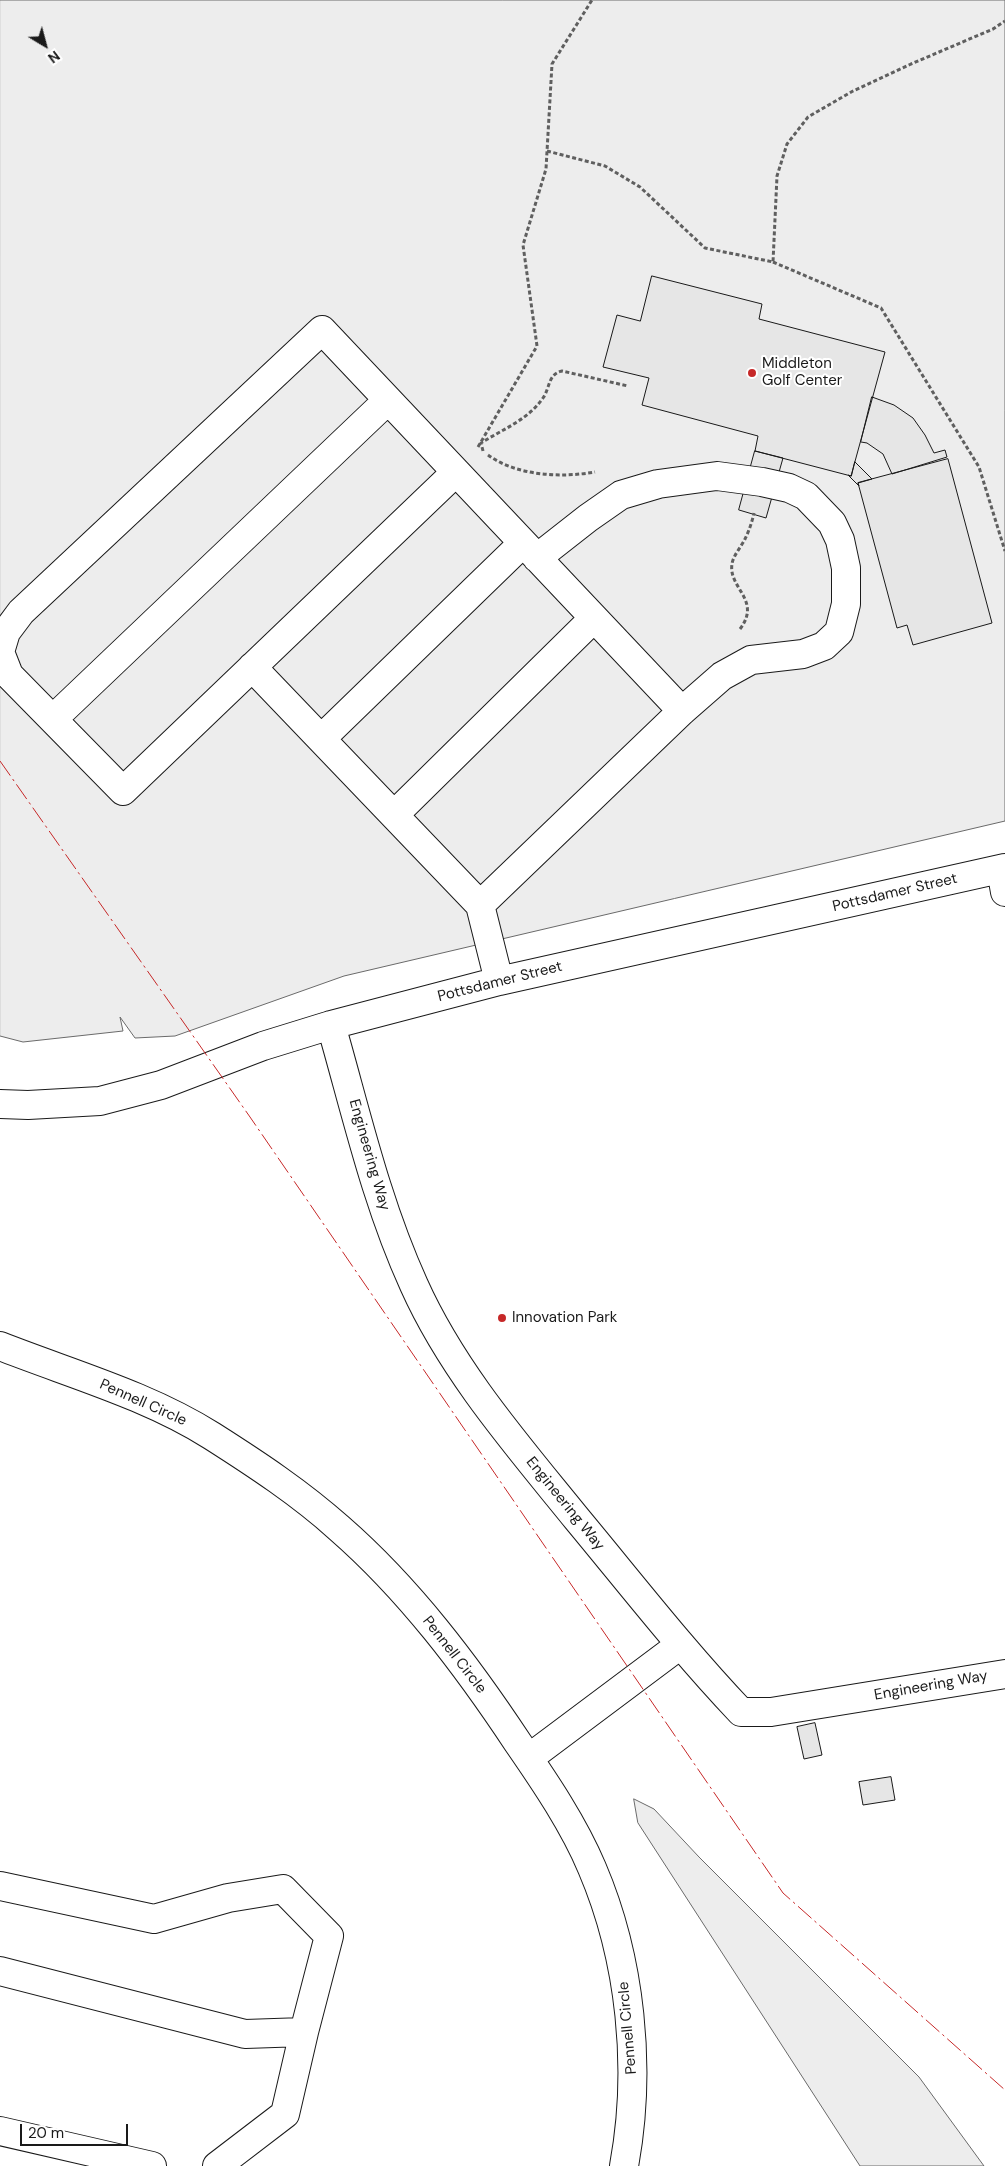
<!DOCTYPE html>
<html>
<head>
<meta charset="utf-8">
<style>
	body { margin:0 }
	#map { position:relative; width:1005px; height:2166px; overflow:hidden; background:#fff; font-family:"DM Sans",sans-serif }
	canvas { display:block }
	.north { position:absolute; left:20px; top:20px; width:50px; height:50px; -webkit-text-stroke:4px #fff; paint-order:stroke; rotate:143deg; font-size:14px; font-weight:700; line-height:20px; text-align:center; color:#1a1a1a }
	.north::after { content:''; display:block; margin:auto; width:18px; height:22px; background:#1a1a1a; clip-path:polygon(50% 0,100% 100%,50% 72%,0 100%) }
	.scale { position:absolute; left:20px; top:2124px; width:108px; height:22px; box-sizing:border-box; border:2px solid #1a1a1a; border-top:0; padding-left:6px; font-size:15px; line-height:18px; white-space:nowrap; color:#1a1a1a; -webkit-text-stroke:4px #fff; paint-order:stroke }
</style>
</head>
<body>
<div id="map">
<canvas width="1005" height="2166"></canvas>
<div class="north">N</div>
<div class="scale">20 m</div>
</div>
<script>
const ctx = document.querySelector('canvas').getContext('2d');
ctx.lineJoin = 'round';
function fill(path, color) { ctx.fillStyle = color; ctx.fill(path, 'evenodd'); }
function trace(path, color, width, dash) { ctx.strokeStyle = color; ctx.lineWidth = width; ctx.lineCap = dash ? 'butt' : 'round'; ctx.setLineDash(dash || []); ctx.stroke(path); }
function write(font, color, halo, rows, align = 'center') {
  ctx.font = font + ' "DM Sans",sans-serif'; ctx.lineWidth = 4; ctx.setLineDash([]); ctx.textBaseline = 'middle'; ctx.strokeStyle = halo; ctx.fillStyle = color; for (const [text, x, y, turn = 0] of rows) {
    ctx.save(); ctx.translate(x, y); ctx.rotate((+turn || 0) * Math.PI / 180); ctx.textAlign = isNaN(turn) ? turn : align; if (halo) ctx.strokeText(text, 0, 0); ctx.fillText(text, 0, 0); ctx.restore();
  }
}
const green = new Path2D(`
	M0 0H1005V821L344 976 175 1036 135 1038 120 1017 123 1031 23 1042 0 1036Z
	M634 1799 654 1809 699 1857 919 2077 984 2166H860L638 1823Z`);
const building = new Path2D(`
	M652 276 762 304 759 319 885 352 851 476 755 451 758 436 642 405 649 378 603 367 617 315 640 321Z
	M872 397 894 405 913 418 925 435 934 453 945 450 947 457 892 474 883 454 867 443 861 442Z
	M755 451 783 458 766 518 739 510Z
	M948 459 992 623 913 645 907 625 897 628 858 483Z
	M855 462 872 479 858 483 859 486 848 475 851 476Z
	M815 1723 822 1755 804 1759 797 1727Z
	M891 1777 895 1800 863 1805 859 1782Z`);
const path = new Path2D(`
	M547 151 605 166 640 187 705 248 773 262 777 176 787 144 808 117 853 91 911 64 993 29 1005 21
	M773 262 881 308 979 467 1005 551
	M478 447 537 346 523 245 546 169 552 64 592 0
	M483 451 481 443C503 429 528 420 543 398 550 388 548 374 562 371L628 386
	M488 455C517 476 561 478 595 472
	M740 629C762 600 728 588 732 564 733 556 741 547 745 539 749 531 752 522 754 513`);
const minor = new Path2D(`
	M0 652 6 632 21 612 322 330 682 711
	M0 652 9 675 123 791 456 472
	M252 667 480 905 499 981
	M53 719 388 400
	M321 739 523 543
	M394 815 594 618
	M1001 869 1005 892
	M480 905 682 711 722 676 751 660 803 654 824 646 839 632 846 604V568L840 540 832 523 806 496 789 488 762 482 717 476 658 484 621 495 588 518 537 558
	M331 1025C356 1112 376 1202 414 1285 453 1372 518 1446 577 1519 631 1584 683 1651 741 1712H771L1005 1674
	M0 1104 28 1105 100 1101 161 1085 263 1046 331 1025 499 981 1005 868
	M0 1346C71 1374 147 1395 212 1436 256 1464 300 1493 339 1528 409 1589 467 1666 518 1743 545 1782 574 1825 592 1868 631 1959 642 2069 624 2166
	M529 1758 680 1645
	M0 1886 154 1919 228 1898 283 1889 329 1936 304 2032 245 2034 0 1971
	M0 2131 152 2166
	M217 2166 285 2114 304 2032`);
const power = new Path2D(`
	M0 761 250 1117 783 1893 1005 2090`);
const markers = [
	[752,373,5,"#c62828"],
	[502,1318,5,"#c62828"]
];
const poiNames = [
	["Middleton",762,364],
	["Golf Center",762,381],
	["Innovation Park",512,1318]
];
const streetNames = [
	["Pottsdamer Street",895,893,-13],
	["Pottsdamer Street",500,982,-14],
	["Engineering Way",369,1155,74],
	["Pennell Circle",143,1403,24],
	["Engineering Way",565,1504,51],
	["Pennell Circle",454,1655,52],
	["Engineering Way",931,1686,-10],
	["Pennell Circle",628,2028,-95]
];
fill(green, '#ededed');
trace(green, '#6a6a6a', 1);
fill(building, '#e6e6e6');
trace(building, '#1a1a1a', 1);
trace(minor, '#1a1a1a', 30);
trace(path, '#5f5f5f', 3, [4, 2.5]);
trace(minor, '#fff', 28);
trace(power, '#c62828', 1, [18, 4, 2.5, 4]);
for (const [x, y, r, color] of markers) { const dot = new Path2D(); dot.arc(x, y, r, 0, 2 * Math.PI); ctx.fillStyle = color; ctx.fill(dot); trace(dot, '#fff', 2); }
write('15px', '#1a1a1a', '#fff', poiNames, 'left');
write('15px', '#1a1a1a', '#fff', streetNames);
</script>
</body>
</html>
